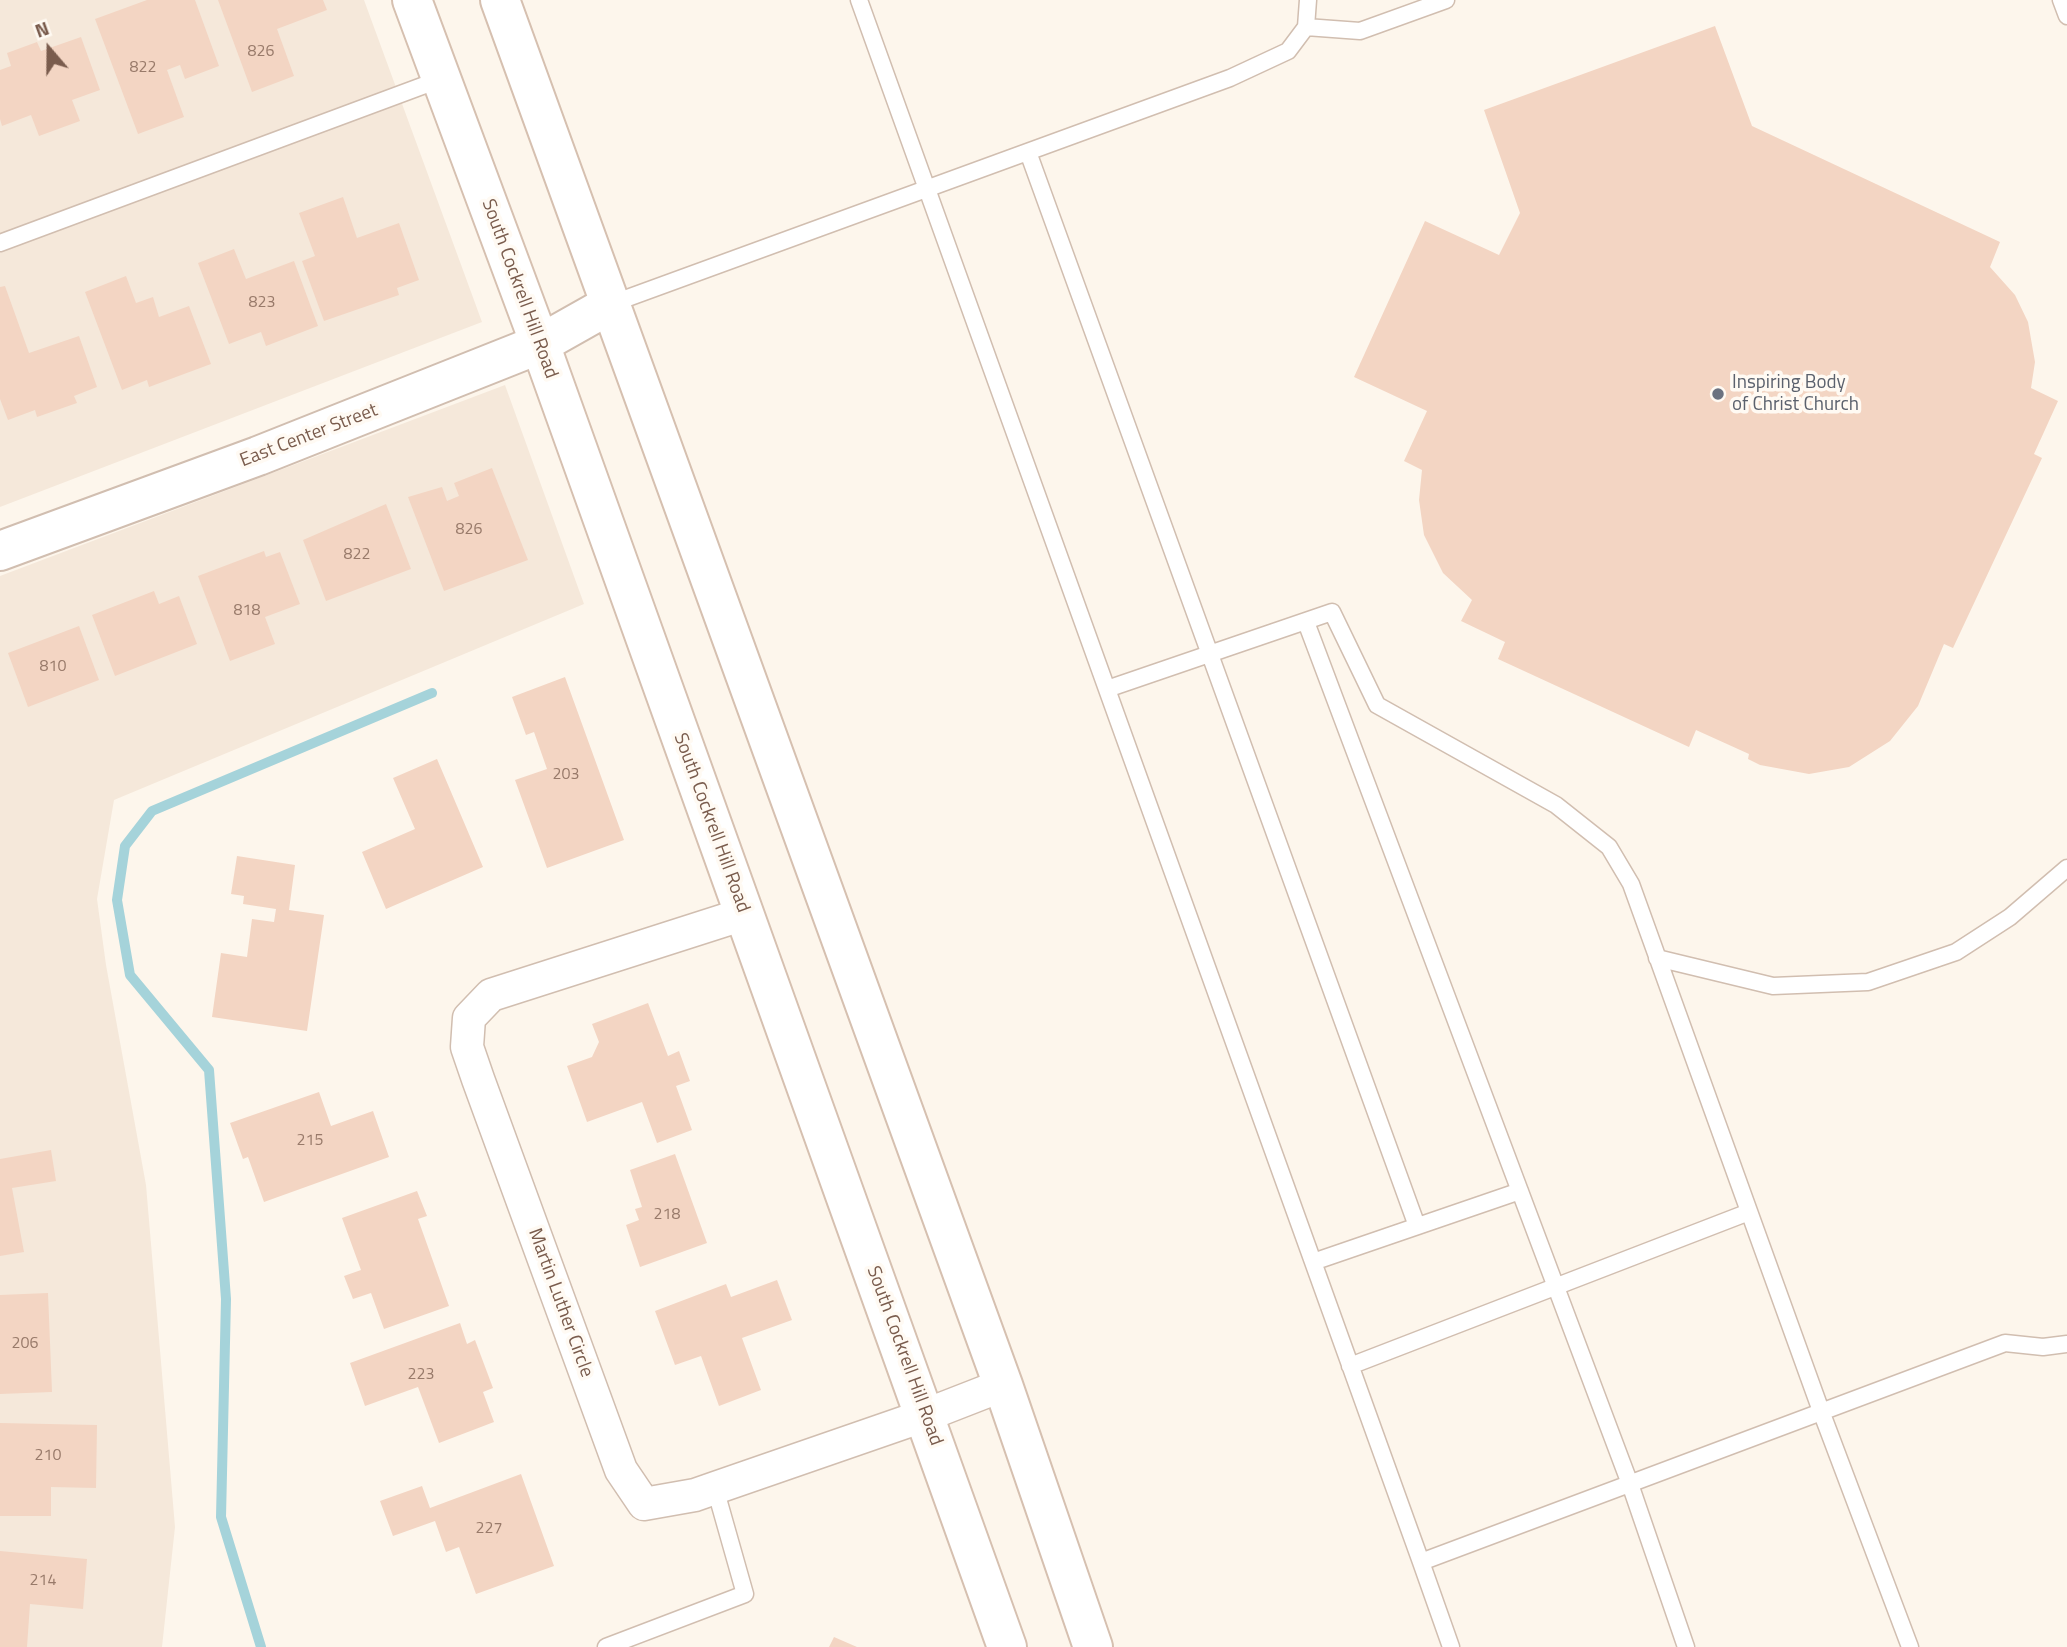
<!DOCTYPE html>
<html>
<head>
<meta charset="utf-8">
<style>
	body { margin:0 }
	#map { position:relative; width:2067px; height:1647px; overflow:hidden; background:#fdf6ec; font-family:"Titillium Web",sans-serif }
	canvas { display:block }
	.north { position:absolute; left:14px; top:14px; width:70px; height:70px; -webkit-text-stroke:5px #fffaf3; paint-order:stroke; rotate:340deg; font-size:19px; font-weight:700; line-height:28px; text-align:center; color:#7a5c4d }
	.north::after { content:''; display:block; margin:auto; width:24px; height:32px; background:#7a5c4d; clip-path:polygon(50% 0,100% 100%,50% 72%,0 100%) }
</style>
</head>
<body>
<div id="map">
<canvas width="2067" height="1647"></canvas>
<div class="north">N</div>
</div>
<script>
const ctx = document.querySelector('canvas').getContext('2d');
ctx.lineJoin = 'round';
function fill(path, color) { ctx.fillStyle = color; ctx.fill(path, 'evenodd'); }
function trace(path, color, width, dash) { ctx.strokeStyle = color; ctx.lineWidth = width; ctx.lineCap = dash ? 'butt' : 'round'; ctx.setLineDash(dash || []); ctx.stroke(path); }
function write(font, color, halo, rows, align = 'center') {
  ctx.font = font + ' "Titillium Web",sans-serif'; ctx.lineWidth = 7; ctx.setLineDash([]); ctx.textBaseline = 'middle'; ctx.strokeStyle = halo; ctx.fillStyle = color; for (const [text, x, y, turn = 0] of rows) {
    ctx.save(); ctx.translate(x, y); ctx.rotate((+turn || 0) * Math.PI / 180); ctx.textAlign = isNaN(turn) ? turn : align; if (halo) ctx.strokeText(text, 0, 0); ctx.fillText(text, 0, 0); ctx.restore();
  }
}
const residential = new Path2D(`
	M0 0H364L482 322 0 507Z
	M505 385 584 604 114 800 97 899 106 965 146 1185 175 1527 162 1647H0V576Z`);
const stream = new Path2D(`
	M261 1647 221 1517 226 1299 209 1070 130 975 117 900 125 846 152 811 432 693`);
const building = new Path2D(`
	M147 0H195L219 66 185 79 180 65 167 70 184 117 138 134 95 19Z
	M218 0H323L327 10 277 29 294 76 252 92Z
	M1715 26 1752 126 2000 242 1990 267 2015 295 2028 322 2035 362 2031 388 2058 401 2034 454 2042 458 1953 648 1944 644 1918 706 1890 741 1849 767 1809 774 1760 765 1748 759 1749 754 1696 730 1689 747 1498 659 1505 642 1461 621 1472 600 1443 573 1424 535 1419 500 1422 470 1404 461 1427 411 1354 377 1425 221 1499 255 1520 213 1484 110Z
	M81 37 100 90 72 100 80 121 39 136 31 115 2 126 0 119V70L11 66 7 53 37 42 41 51Z
	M343 197 357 238 399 223 419 280 397 288 399 295 324 321 302 261 315 256 299 213Z
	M234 249 246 279 294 261 318 326 266 346 261 332 229 344 198 263Z
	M126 276 136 303 153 297 159 317 189 306 211 364 149 387 147 380 122 390 85 292Z
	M5 286 29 353 79 336 97 387 74 396 77 403 37 417 35 410 8 420 0 399V287Z
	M492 468 528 560 444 591 408 497 442 487 447 501 459 496 454 483Z
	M386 504 411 569 326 601 303 540Z
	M264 551 266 557 280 552 300 604 265 617 275 644 230 661 198 576Z
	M154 591 159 604 179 596 197 644 115 676 92 615Z
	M79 626 99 680 28 707 8 653Z
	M565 677 624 840 547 868 515 780 547 769 534 732 526 735 512 697Z
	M437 759 483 867 386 909 362 852 415 829 393 778Z
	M237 856 295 865 289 910 324 915 307 1031 212 1017 221 953 247 957 252 919 274 922 276 909 243 904 244 896 231 894Z
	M648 1003 668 1056 679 1051 690 1081 676 1086 692 1130 657 1143 642 1102 587 1122 567 1066 592 1057 599 1042 592 1024Z
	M319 1092 331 1126 373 1111 389 1157 264 1202 248 1157 243 1159 230 1123Z
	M51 1150 56 1181 12 1188 24 1252 0 1256V1159Z
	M675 1154 707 1243 640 1267 626 1225 639 1220 635 1209 642 1207 630 1170Z
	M417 1191 427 1216 418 1219 449 1306 384 1329 371 1293 353 1299 344 1276 361 1270 342 1218Z
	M777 1280 792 1320 742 1338 761 1390 719 1406 701 1356 675 1365 655 1311 726 1284 731 1297Z
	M48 1293 52 1392 0 1394V1295Z
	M460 1323 467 1344 475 1340 493 1388 483 1392 494 1422 439 1443 418 1387 365 1406 350 1363Z
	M0 1423 97 1425 96 1488 51 1487V1516H0Z
	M521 1474 554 1566 476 1594 459 1547 446 1552 435 1521 393 1536 380 1501 422 1486 430 1508Z
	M0 1551 87 1559 83 1609 30 1604 27 1647H0Z
	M834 1637 857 1647H829Z`);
const service = new Path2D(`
	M859 0 1421 1562
	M2061 0 2067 16
	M1306 27 1360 31 1446 0
	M1028 152 1417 1226
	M0 243 441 79
	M611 304 1230 78 1288 51 1306 27 1308 0
	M1306 622 1630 1484 1686 1647
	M1107 689 1332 612 1377 705 1556 805 1609 847 1631 884 1821 1411 1910 1647
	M1657 958 1773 986 1868 982 1956 952 2010 917 2067 868
	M1313 1262 1520 1191
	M1350 1366 1749 1212
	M606 1647 745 1594 715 1488
	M1451 1647 1421 1562 2005 1343 2043 1347 2067 1344`);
const minor = new Path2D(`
	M744 914 491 995 469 1018 467 1047 478 1079 621 1470 644 1504 695 1495 715 1488 926 1415 1003 1385`);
const tertiary = new Path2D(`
	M0 551 258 456 540 344 611 304`);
const secondary = new Path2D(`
	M412 0 540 344 1007 1647
	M500 0 1003 1385 1093 1647`);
const markers = [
	[1718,394,7,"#6b7280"]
];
const numberNames = [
	["826",261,52],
	["822",143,68],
	["823",262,303],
	["826",469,530],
	["822",357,555],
	["818",247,611],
	["810",53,667],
	["203",566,775],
	["215",310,1141],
	["218",667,1215],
	["206",25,1344],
	["223",421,1375],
	["210",48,1456],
	["227",489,1529],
	["214",43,1581]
];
const streetNames = [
	["South Cockrell Hill Road",519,289,70],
	["East Center Street",309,436,-21],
	["South Cockrell Hill Road",711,823,70],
	["Martin Luther Circle",560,1303,70],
	["South Cockrell Hill Road",904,1356,70]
];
const worshipNames = [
	["Inspiring Body",1732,383],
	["of Christ Church",1732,405]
];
fill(residential, '#f5e8da');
trace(stream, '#a5d3da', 10);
fill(building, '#f3d5c3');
trace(service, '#d1beb0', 19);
trace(minor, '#d1beb0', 35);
trace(tertiary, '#d1beb0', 42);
trace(secondary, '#d6c0b0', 42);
trace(service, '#fff', 16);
trace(minor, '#fff', 32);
trace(tertiary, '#fff', 38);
trace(secondary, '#fff', 38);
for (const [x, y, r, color] of markers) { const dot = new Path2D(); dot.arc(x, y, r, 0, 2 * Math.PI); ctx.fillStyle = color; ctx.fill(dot); trace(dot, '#fffaf3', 2.5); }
write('16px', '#987a6a', null, numberNames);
write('19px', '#7a5c4d', '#fffaf3', streetNames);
write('19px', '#5b616d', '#fffaf3', worshipNames, 'left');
</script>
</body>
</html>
